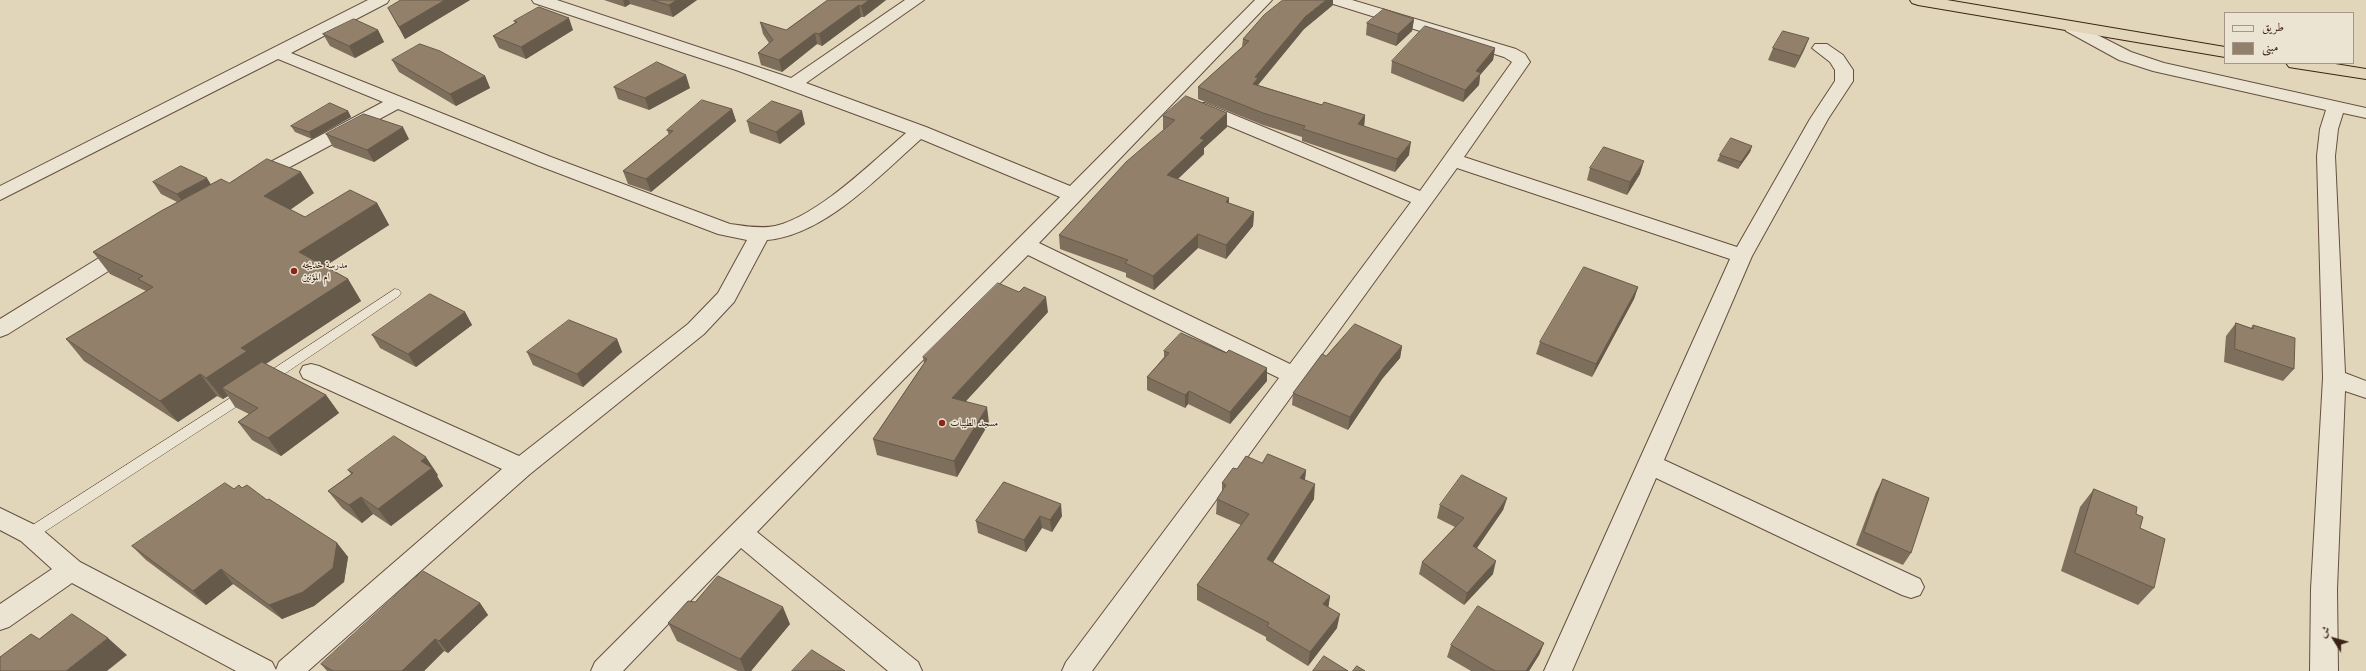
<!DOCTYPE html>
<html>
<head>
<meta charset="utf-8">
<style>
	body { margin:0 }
	#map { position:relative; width:2366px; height:671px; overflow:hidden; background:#e1d6ba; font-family:"Libre Caslon Text",Amiri,serif }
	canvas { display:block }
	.legend { position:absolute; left:2224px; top:12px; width:130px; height:52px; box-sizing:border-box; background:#ece4d2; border:1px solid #a69687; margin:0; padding:5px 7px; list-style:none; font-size:12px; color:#3c2216 }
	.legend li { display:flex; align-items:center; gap:8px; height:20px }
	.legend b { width:20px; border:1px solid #a69687 }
	.north { position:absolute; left:2314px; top:619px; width:40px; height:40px; -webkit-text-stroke:3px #ece4d2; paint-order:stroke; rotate:307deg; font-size:11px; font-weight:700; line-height:16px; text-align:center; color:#3c2216 }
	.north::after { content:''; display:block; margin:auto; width:14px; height:18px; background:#3c2216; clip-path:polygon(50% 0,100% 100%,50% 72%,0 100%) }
</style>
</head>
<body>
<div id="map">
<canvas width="2366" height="671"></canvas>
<ul class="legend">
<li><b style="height:5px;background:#ece4d2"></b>طريق</li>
<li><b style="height:11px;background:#92806b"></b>مبنى</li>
</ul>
<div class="north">ش</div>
</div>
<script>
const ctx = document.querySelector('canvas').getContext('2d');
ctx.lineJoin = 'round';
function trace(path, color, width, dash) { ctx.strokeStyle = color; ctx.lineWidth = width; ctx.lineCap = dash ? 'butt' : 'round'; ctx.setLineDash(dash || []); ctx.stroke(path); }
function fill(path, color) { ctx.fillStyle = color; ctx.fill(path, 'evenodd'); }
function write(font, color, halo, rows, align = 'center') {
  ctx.font = font + ' "Libre Caslon Text",Amiri,serif'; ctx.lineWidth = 3; ctx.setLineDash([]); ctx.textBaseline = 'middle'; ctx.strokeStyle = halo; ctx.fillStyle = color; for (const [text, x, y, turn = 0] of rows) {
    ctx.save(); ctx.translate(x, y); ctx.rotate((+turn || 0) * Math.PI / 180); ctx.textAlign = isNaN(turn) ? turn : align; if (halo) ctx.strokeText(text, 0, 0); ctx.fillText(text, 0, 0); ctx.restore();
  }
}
const service = new Path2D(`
	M395 289 399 290 401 293 399 296 271 383H261L259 380 261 377Z
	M246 388 251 389 253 393 251 397 35 538 30 540 25 538 23 534 25 530Z`);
const minor = new Path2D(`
	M368 0H389L387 3 291 53 551 157 730 224C744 226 761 229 775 226 818 216 872 162 906 133L736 70 534 3 532 0H557L791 78 905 0H924L806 83 926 127 1070 186 1255 0H1272L1039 243 1290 364 1411 202 1193 111 1190 107 1193 103H1205L1420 191 1512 62 1504 57 1330 3 1328 0H1352L1516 49 1525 54 1530 62 1464 157 1737 247 1810 119 1835 81V70L1830 62 1812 48 1815 44H1827L1843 55 1853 70V81L1828 119 1752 256 1664 460 1920 579 1924 587 1920 595 1911 598 1902 595 1656 478 1572 671H1544L1730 259 1457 168 1092 671H1062L1066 662 1279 378 1028 255 903 380 757 532 918 662 922 671H888L741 548 623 671H591L595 662 1060 197 921 139C879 176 825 235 767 240L734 302 704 334 530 474 308 671H236L72 583 9 627 0 630V604L52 569 21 541 0 530V508L39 527 80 562 272 662 276 670 279 662 502 469 303 378 300 372 303 366 311 364 319 366 519 456 688 324 718 293 747 240 718 234 537 165 398 109 262 182 255 184 248 182 245 178 248 174 383 102 278 59 0 200V186Z
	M2072 22 2131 52 2164 63 2366 108V118L2343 113 2338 129 2335 156 2345 373 2366 381V398L2345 391 2337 589 2338 671H2310L2311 589 2323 378 2317 156 2320 129 2326 110 2153 71 2119 60 2066 31 2064 27 2066 23Z
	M127 243 134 245 137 250 134 255 8 334 0 337V319L120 245Z`);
const trunk = new Path2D(`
	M1910 0H1947L2225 47V57L1918 5 1912 3Z
	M2286 63H2329L2366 69V79L2295 68 2289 67Z`);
const wall = new Path2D(`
	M401 0H470L405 39 388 8Z
	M604 0H697L673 17 630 4 625 7Z
	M828 0H886L864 17H861L822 46 817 44 782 72 761 65 758 53 769 43 763 34 760 22 786 30Z
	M1333 5 1304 29 1258 85 1322 105 1365 115 1364 127 1409 155 1395 172 1302 141V137L1263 125 1198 99V87L1242 47 1243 39Z
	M1414 19 1412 31 1396 46 1366 35 1367 23Z
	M514 21 573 30 526 59 499 48 493 36 515 23Z
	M378 30 384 42 355 58 330 46 323 34Z
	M1809 38 1804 50 1795 68 1768 60 1773 48Z
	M1495 48 1493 60 1480 75 1479 85 1463 102 1391 73 1392 61Z
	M392 60 485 76 490 88 456 106 399 72Z
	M614 87 690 88 649 110 618 99Z
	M732 109 736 121 651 192 628 184 623 171 669 135 667 130Z
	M348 111 351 117 312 139 295 132 291 126Z
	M1227 113V127L1204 148V154L1178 179 1229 198V203L1254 212 1253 226 1226 259 1198 248 1154 290 1126 277V273L1060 249 1059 235 1164 130 1163 129V116Z
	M747 121 805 124 780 144 750 133Z
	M326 134 409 139 374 162 333 147Z
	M1752 146 1750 152 1738 169 1717 161 1720 155Z
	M1590 168 1640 174 1627 195 1587 180Z
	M153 182 211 184 229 183 314 193 290 210 305 217 377 203 389 225 325 266 348 279 361 301 266 364 326 395 339 413 281 456 252 440 238 422 249 414 235 407 228 396 223 399 217 396 178 422 84 361 66 339 146 291 110 274 93 252 177 202 161 194Z
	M1638 287 1634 299 1592 377 1536 354 1540 342Z
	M465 312 472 325 416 367 380 348 372 335Z
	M1048 312 966 401 989 423 957 477 877 455 873 439 924 363 923 357Z
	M2236 323 2251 328 2253 325 2294 369 2283 381 2224 362 2226 336Z
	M617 339 622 352 583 387 533 365 527 352Z
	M1402 346 1400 358 1382 379 1348 430 1292 405 1293 393 1326 356Z
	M1164 351 1226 353 1267 368V381L1230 424 1188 404 1185 408 1147 390V377L1164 357Z
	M1262 463 1306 470 1305 480 1314 499 1273 562 1330 596 1328 607 1337 628 1308 666 1266 640V637L1197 600V585L1241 525 1216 514 1217 499 1222 491V483L1237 469Z
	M348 470 438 475 437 476 443 486 391 526 373 514 362 523 342 508 328 491 351 474Z
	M1883 479 1911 553 1903 565 1856 545 1876 492Z
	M1004 482 1062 516 1052 532 1042 528 1026 552 978 533 976 521Z
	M242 488 267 500 337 543 348 557 344 582 314 606 282 619 233 584 206 605 146 560 132 546 234 489Z
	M2094 489 2136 514 2140 528 2154 588 2138 605 2061 571 2080 507Z
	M1507 498 1503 510 1477 548 1493 574 1464 605 1419 574 1422 562 1455 527 1437 518 1440 505Z
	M480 603 488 615 448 653 444 651 424 671H327L321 664Z
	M668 623 790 624 751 671H738L677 641Z
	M1544 643 1539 655 1529 671H1471L1447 657 1451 645Z`);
const shadedWall = new Path2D(`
	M445 0H470L405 39 399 27Z
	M623 0H629L630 4 625 7Z
	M677 0H697L673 17 669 5Z
	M869 0H886L864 17 861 6Z
	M1326 0H1333V5L1304 29 1258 85V91L1253 84 1255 77 1305 17Z
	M859 5 861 17 822 46 819 34Z
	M569 18 573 30 526 59 521 47Z
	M1414 19 1412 31 1396 46 1398 34Z
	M378 30 384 42 355 58 349 46Z
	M815 33 817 44 782 72 779 60Z
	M1809 38 1804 50 1795 68 1800 56Z
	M1495 48 1493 60 1480 75 1479 85 1463 102 1465 90 1476 71Z
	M686 75 690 88 649 110 645 98Z
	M485 76 490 88 456 106 450 94Z
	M732 109 736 121 651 192 646 179Z
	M348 111 351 117 312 139 309 132Z
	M802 111 805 124 780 144 776 132Z
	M1227 113V127L1204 148V154L1167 189V175L1200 138Z
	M1365 115 1364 127 1358 124Z
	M403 127 409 139 374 162 367 150Z
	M1411 142 1409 155 1395 172 1397 159Z
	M1752 146 1750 152 1738 169 1741 162Z
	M1644 161 1640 174 1627 195 1630 182Z
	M301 172 314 193 278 218 264 196Z
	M207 178 215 191 186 207 177 194Z
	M1229 198V212L1226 202Z
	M377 203 389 225 313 274 299 252Z
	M1254 212 1253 226 1226 259V245Z
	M1198 234V248L1154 290 1153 276Z
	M348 279 361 301 259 368 222 388 228 396 223 399 206 378 241 348Z
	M1638 287 1634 299 1592 377 1596 364Z
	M1046 297 1048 312 955 413 952 398Z
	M465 312 472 325 416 367 408 354Z
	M617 339 622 352 583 387 577 374Z
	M1402 346 1400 358 1382 379 1348 430 1350 417 1384 367Z
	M1267 368V381L1230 424V412Z
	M200 374 217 396 178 422 160 401Z
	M1189 391 1188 404 1185 408V395Z
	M326 395 339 413 281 456 268 438Z
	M987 407 989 423 957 477 954 461Z
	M426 457 438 475 437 476 443 486 391 526 378 509 421 461Z
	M1306 470 1304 485 1300 478Z
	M1315 484 1314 499 1266 573 1267 559Z
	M361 497 373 514 362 523 349 505Z
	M1507 498 1503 510 1470 558 1473 546Z
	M1061 504 1062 516 1052 532 1050 520Z
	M1040 516 1042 528 1026 552 1024 540Z
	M337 543 348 557 344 582 314 606 282 619 269 605Z
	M1496 561 1493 574 1464 605 1467 593Z
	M221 569 233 584 206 605 193 591Z
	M1330 596 1328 610 1323 604Z
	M480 603 488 615 448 653 439 641Z
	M783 607 790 624 751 671H745L740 659Z
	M1340 614 1337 628 1308 666 1310 652Z
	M108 638 127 655 107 671H66Z
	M435 639 444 651 424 671H402Z
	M1544 643 1539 655 1529 671H1526Z`);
const building = new Path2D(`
	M401 0H445L399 27 388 8Z
	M652 0H677L669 5Z
	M828 0H869L861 6 859 5 819 34 815 33 779 60 758 53 773 40 760 22 786 30Z
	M1283 0H1326L1305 17 1255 77 1258 78 1253 84 1322 105 1324 102 1365 115 1358 124 1411 142 1397 159 1303 129 1305 126 1263 113 1198 87 1249 41 1243 39 1264 15Z
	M539 7 569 18 521 47 493 36 517 22 514 21Z
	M1384 9 1414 19 1398 34 1367 23Z
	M354 19 378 30 349 46 323 34Z
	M1425 26 1495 48 1476 71 1481 73 1465 90 1392 61Z
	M1783 31 1809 38 1800 56 1773 48Z
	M420 44 440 51 485 76 450 94 392 60Z
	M657 62 686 75 645 98 614 87Z
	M1186 96 1227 113 1200 138 1204 140 1167 175 1229 198 1226 202 1254 212 1226 245 1198 234 1153 276 1125 263 1128 260 1059 235 1126 162 1175 120 1163 116Z
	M702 100 732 109 646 179 623 171 673 131 667 130Z
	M772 101 802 111 776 132 747 121Z
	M330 103 348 111 309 132 291 126Z
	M364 114 403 127 367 150 326 134Z
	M1731 138 1752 146 1741 162 1720 155Z
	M1604 147 1644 161 1630 182 1590 168Z
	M267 159 301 172 264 196 305 217 350 190 377 203 299 252 348 279 241 348 247 351 206 378 200 374 160 401 66 339 153 287 138 279 143 276 93 252 161 211 221 179 229 183Z
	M181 166 207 178 177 194 153 182Z
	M1584 267 1638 287 1596 364 1540 342Z
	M998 283 1019 292 1024 287 1046 297 952 398 987 407 954 461 873 439 927 359 923 357Z
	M430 294 465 312 408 354 372 335Z
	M569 320 617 339 577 374 527 352Z
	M2236 323 2253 329V325L2295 338 2294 369 2235 349Z
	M1355 324 1402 346 1384 367 1350 417 1293 393 1322 354 1326 356Z
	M1181 333 1226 353 1229 350 1267 368 1230 412 1189 391 1185 395 1147 377 1169 353 1164 351Z
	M262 362 326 395 268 438 238 422 258 408 222 388Z
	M394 436 426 457 421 461 432 468 378 509 361 497 349 505 328 491 353 473 348 470Z
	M1268 454 1306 470 1300 478 1315 484 1267 559 1330 596 1323 604 1340 614 1310 652 1267 626 1269 623 1197 585 1249 514 1217 499 1226 485 1222 483 1233 468 1237 469 1246 456 1262 463Z
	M1462 475 1507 498 1473 546 1496 561 1467 593 1422 562 1464 518 1440 505Z
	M1883 479 1929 498 1911 553 1864 532Z
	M1004 482 1061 504 1050 520 1040 516 1024 540 976 521Z
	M225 483 234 489 239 485 242 488 247 485 267 500 269 499 337 543 333 568 303 592 269 605 221 569 193 591 132 546Z
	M2094 489 2137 507 2136 514 2143 517 2140 528 2165 539 2154 588 2075 553Z
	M423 571 480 603 439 641 435 639 402 671H333L321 664Z
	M718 576 783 607 740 659 668 623 688 601 695 602Z
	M1478 606 1544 643 1526 671H1495L1451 645Z
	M72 614 108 638 66 671H0V657L31 634 39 639Z
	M812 650 845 671H792Z
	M1324 656 1348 671H1313Z
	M1357 666 1365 671H1353Z`);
const markers = [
	[294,271,4,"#8f2418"],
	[942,423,4,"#8f2418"]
];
const poiNames = [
	["مدرسة خديجه",302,265],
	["ام المؤنين",302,277],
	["مسجد الطيبات",950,423]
];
trace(service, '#654f3f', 1);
trace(minor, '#654f3f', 2);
trace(trunk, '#3c2216', 2);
fill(service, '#ece4d2');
fill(minor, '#ece4d2');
fill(trunk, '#e1d6ba');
fill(wall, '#7e6e5c');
fill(shadedWall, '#665a4b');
fill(building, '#92806b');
trace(building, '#665a4b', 1);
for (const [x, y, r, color] of markers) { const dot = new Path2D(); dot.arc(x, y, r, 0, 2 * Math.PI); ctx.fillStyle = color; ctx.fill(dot); trace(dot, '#ece4d2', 1.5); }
write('10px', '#3c2216', '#ece4d2', poiNames, 'left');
</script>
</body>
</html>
